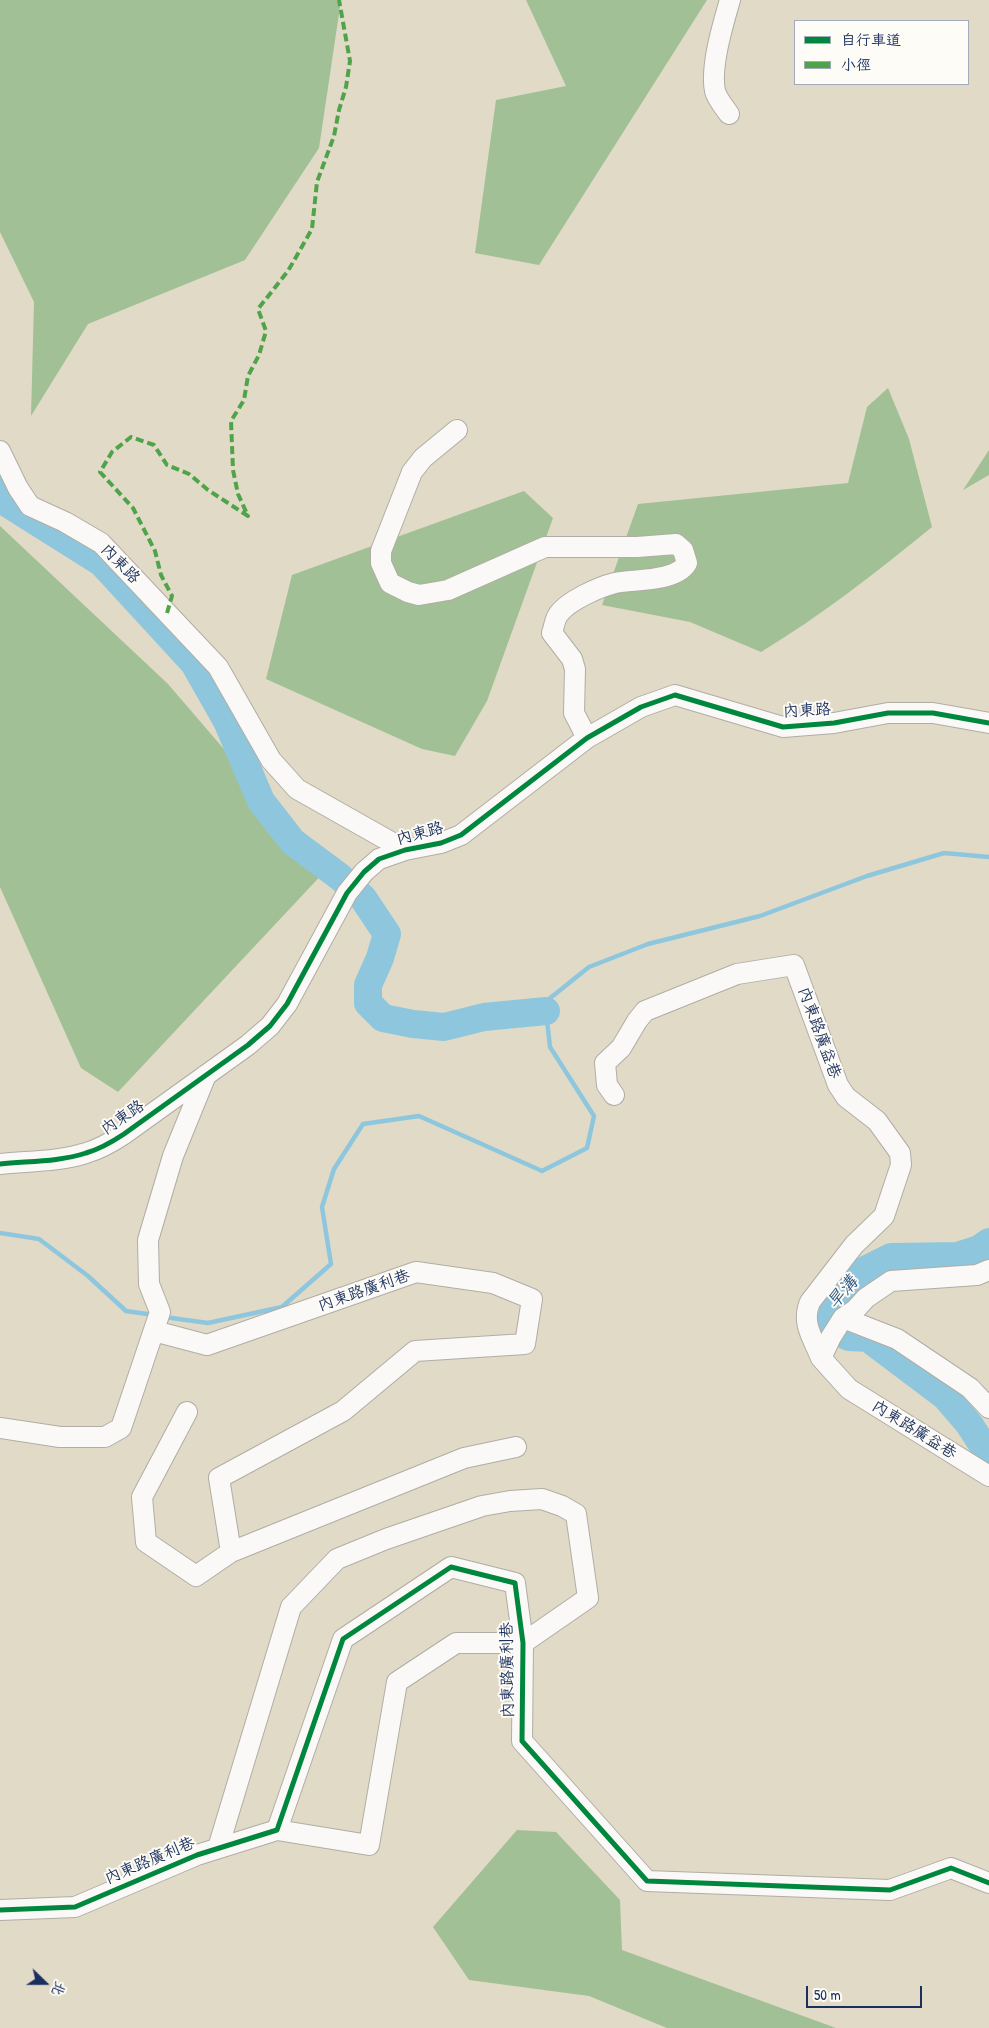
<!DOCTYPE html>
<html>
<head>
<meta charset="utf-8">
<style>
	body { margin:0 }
	#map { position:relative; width:989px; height:2028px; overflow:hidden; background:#e1dac7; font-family:"Patrick Hand","LXGW WenKai TC",sans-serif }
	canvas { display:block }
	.legend { position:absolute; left:794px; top:20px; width:175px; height:65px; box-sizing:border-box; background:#fdfcf7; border:1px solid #a3aaba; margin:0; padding:6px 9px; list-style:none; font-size:15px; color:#1b2f5e }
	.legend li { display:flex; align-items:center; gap:10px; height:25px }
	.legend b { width:25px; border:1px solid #a3aaba }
	.north { position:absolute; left:20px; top:1958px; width:50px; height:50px; -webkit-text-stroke:4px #fdfcf7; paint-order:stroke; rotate:112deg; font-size:14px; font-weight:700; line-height:20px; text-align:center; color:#1b2f5e }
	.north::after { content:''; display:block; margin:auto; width:18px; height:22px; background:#1b2f5e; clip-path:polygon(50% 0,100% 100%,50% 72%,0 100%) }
	.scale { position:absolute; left:806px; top:1986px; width:116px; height:22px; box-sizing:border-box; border:2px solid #1b2f5e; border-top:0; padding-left:6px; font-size:15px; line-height:18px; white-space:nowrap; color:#1b2f5e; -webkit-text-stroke:4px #fdfcf7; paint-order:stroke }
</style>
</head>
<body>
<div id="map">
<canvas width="989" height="2028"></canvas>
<ul class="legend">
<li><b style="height:6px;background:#00873e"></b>自行車道</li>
<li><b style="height:6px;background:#4fa44a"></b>小徑</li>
</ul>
<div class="north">北</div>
<div class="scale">50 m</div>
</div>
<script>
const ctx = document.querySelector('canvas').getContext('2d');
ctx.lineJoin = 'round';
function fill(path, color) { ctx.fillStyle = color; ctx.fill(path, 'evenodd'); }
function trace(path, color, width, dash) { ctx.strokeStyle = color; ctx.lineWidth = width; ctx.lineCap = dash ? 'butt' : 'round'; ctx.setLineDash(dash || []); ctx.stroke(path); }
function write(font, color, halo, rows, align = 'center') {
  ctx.font = font + ' "Patrick Hand","LXGW WenKai TC",sans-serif'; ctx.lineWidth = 4; ctx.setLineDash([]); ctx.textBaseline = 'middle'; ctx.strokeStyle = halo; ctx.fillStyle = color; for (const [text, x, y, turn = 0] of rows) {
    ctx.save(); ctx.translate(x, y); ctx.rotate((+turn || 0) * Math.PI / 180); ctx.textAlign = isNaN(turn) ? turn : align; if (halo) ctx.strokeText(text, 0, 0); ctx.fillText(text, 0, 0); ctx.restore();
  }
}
const forest = new Path2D(`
	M0 0H341L319 148 245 260 88 324 31 416 34 302 0 232Z
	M526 0H707L539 265 475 253 496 100 566 86Z
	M888 388 909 439 932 527C877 572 822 615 761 652L690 622 602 605 638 504 848 483 867 407Z
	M989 450V475L963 490Z
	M524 491 553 518 487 701 455 756 422 749 266 679 292 575Z
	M0 526 168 684 327 869 118 1092 81 1068 0 887Z
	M517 1830 556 1832 620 1900 622 1950 836 2028H667L589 1996 469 1980 433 1927Z`);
const stream = new Path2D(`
	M0 1233 39 1239 88 1276 126 1311 154 1315
	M164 1317 208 1323 282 1307 331 1264 322 1207 334 1169 363 1124 419 1116 542 1171 587 1148 594 1116 550 1047 546 1011 549 999 589 967 648 944 760 916 867 876 944 853 989 857`);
const river = new Path2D(`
	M0 486 7 503 102 563 194 663 227 721 261 801 293 842 340 877 363 898 387 934 380 958 368 985V1003L383 1018 413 1024 444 1027 484 1017 546 1011
	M989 1242 979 1249 957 1256 891 1257 857 1274 833 1300 825 1313 827 1327 849 1337 868 1338 945 1396 969 1424 986 1450 989 1452`);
const minor = new Path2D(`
	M729 114C725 108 717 99 715 91 710 67 723 24 730 0
	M457 430 423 458 412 472 381 551V563L390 583 408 592 419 595 448 590 545 547H637L676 544 683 550 687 563C676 582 635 579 615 583 599 587 567 601 558 615 555 619 554 627 552 633L572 659 575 669 574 713 587 738
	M0 451 18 488 30 506 65 522 101 543 218 667 271 760 297 789 405 850
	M614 1095 607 1085 605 1063 621 1048 637 1021 645 1011 737 974 794 965 838 1085 846 1097 877 1121 900 1153 901 1165 884 1216 854 1245 810 1302C801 1323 813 1338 821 1358
	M0 1164C28 1161 59 1162 86 1153 100 1149 112 1142 124 1134L248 1045 270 1026 287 1004 347 893 364 872 379 859 405 850 441 843 461 835 587 738 641 707 675 695 783 727 834 723 888 713H933L989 723
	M989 1270 977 1275 891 1281 866 1298 855 1310 843 1318 831 1337 821 1358 849 1389 989 1476
	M843 1318 897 1339 970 1388 989 1408
	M154 1331 207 1345 416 1272 493 1283 532 1299 525 1344 415 1351 343 1411 219 1478 231 1552 464 1458 516 1447
	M187 1412 142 1497 146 1542 196 1576 231 1552
	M0 1428 60 1437H105L121 1428 160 1312 149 1284 148 1240 173 1156 206 1075
	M218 1848 291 1607 337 1559 386 1539 482 1506 510 1501 542 1499 562 1506 576 1514 588 1598 523 1643H456L397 1682 369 1845 277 1830
	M0 1910 75 1907 197 1855 277 1830 343 1639 451 1567 515 1583 523 1643 522 1741 647 1881 890 1890 951 1868 989 1883`);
const quiet = new Path2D(`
	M167 613 172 596 161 575 155 551 133 508 100 472 112 452 131 437 154 445 167 465 189 474 208 490 248 516 238 494 233 470 231 421 244 400 248 376 259 355 266 331 258 309 288 271 312 229 317 182 334 136 339 110 346 87 350 61 339 0`);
const cycleway = new Path2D(`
	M0 1164C28 1161 59 1162 86 1153 100 1149 112 1142 124 1134L248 1045 270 1026 287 1004 347 893 364 872 379 859 405 850 441 843 461 835 587 738 641 707 675 695 783 727 834 723 888 713H933L989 723
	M0 1910 75 1907 197 1855 277 1830 343 1639 451 1567 515 1583 523 1643 522 1741 647 1881 890 1890 951 1868 989 1883`);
const streetNames = [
	["內東路",120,564,46],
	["內東路",807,711,-3],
	["內東路",420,834,-15],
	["內東路廣益巷",819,1033,70],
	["內東路",123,1118,-34],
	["內東路廣利巷",364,1291,-19],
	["內東路廣益巷",914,1430,32],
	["內東路廣利巷",508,1670,-91],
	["內東路廣利巷",150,1861,-23]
];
const waterNames = [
	["旱溝",843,1293,-50]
];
fill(forest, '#a1c095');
trace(stream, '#8ec7dd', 4.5);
trace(river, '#8ec7dd', 28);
trace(minor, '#b0ada5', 22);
trace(minor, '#faf9f7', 20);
trace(quiet, '#4fa44a', 4, [8, 4]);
trace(cycleway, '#00873e', 5);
write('16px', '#1b2f5e', '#fdfcf7', streetNames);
write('italic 18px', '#335a87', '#fdfcf7', waterNames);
</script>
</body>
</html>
